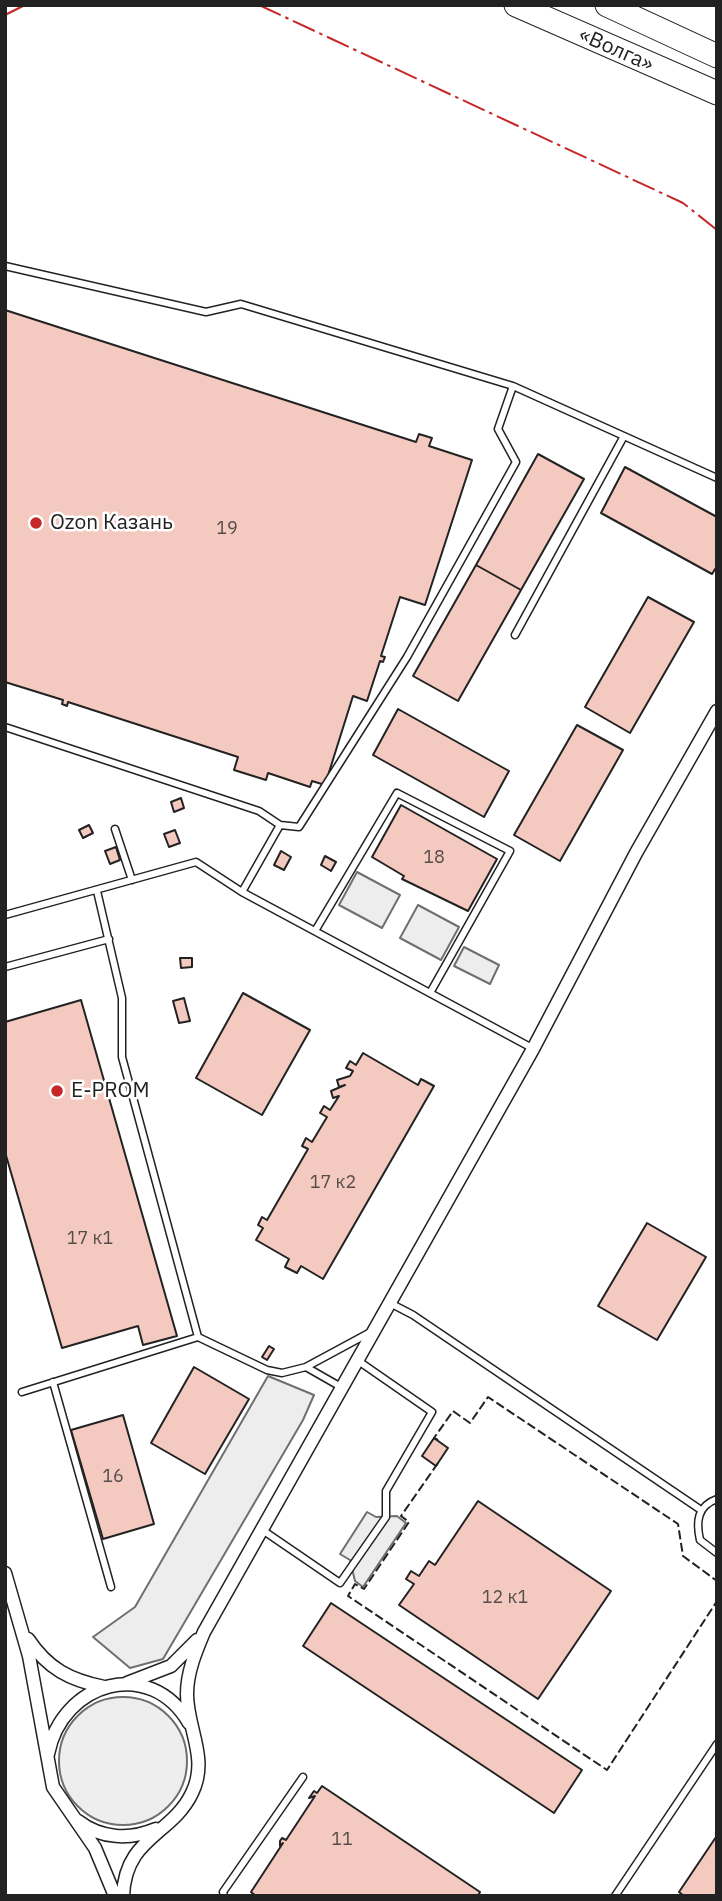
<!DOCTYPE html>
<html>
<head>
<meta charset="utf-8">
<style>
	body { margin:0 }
	#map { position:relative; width:722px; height:1901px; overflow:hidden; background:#fff; font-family:"IBM Plex Sans",sans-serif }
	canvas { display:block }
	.frame { position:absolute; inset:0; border:7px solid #222; pointer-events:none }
</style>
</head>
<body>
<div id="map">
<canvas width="722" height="1901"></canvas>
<div class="frame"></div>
</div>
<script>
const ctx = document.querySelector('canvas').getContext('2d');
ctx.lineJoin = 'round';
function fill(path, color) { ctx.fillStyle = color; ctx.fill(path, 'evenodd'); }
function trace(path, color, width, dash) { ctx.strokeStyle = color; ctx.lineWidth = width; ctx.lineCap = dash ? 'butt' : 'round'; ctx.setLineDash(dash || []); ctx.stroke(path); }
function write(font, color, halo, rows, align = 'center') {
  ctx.font = font + ' "IBM Plex Sans",sans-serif'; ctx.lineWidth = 5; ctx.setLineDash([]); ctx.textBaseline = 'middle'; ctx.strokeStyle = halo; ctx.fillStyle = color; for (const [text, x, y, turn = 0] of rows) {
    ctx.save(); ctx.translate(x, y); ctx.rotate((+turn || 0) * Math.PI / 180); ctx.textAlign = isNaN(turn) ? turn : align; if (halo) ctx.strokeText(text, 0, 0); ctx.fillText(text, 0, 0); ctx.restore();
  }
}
const green = new Path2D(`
	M59 1761a64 64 0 1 1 128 0a64 64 0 1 1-128 0Z`);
const parking = new Path2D(`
	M357 872 400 895 382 928 339 905Z
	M418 905 459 927 441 960 400 938Z
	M464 947 499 965 490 984 454 966Z
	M268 1376 314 1395 303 1420 163 1659 130 1668 93 1637 135 1607Z
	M367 1512 376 1517 397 1516 406 1523 363 1587 355 1581 350 1560 340 1554Z`);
const building = new Path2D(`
	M5 310 416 442 419 434 432 438 429 446 472 460 425 605 400 597 381 656 385 657 383 662 380 661 367 701 353 696 325 785 312 781 310 787 268 773 266 780 234 770 238 757 68 702 67 706 62 704 63 700 5 682Z
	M538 454 584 479 521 590 476 565Z
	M625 467 717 517V566L712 574 601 513Z
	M476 565 521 590 458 701 413 676Z
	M648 597 694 622 630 733 585 707Z
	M398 709 509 771 484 817 373 755Z
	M577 725 623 750 560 861 514 835Z
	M181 798 184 808 174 812 171 802Z
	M401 805 497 859 468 911 402 879 404 876 372 857Z
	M89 825 93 833 83 838 79 830Z
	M175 830 180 843 169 847 164 834Z
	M116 847 120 860 110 864 105 851Z
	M281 851 291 857 284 870 274 865Z
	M325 856 336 862 331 871 321 865Z
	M180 958H192V967L181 968Z
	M243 993 310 1030 262 1115 196 1078Z
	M184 998 190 1021 179 1023 173 1001Z
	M81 1000 177 1336 143 1345 138 1326 62 1348 5 1152V1022Z
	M363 1053 418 1085 421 1079 434 1086 323 1279 301 1266 297 1273 285 1267 289 1259 256 1240 263 1228 258 1225 262 1217 267 1220 308 1149 302 1146 306 1138 312 1142 327 1117 320 1113 324 1106 330 1110 339 1096 333 1098 331 1091 345 1085 339 1087 337 1080 350 1076 353 1071 346 1068 350 1061 356 1065Z
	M647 1223 706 1257 657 1340 598 1306Z
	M269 1346 274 1349 267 1360 262 1357Z
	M194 1367 249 1399 205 1474 151 1443Z
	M123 1415 154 1524 103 1539 71 1430Z
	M434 1438 448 1448 436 1466 422 1456Z
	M478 1501 611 1591 538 1699 399 1605 414 1584 406 1579 411 1571 419 1576 429 1561 435 1565Z
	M331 1603 582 1770 554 1813 303 1646Z
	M322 1786 480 1892 478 1896H256L251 1892 283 1843 280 1846V1841L282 1838 286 1840 315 1796 309 1798 314 1791 317 1793Z
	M716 1837 717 1896H684L679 1892Z`);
const lane = new Path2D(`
	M5 266 206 312 241 304 513 386 498 429 516 462 407 657 299 827 280 825 259 811 5 727
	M513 386 717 478
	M515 635 624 436
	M115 829 132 880
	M97 891 122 998V1057L198 1337
	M242 892 280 825
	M5 915 196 862 242 892 532 1048
	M315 931 397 793 510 851 430 993
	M5 967 109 939
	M388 1302 413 1315 701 1510
	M306 1367 369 1333
	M53 1382 111 1587
	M22 1392 198 1337 267 1370 282 1373 306 1367 341 1387
	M717 1499C697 1506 696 1522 700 1540L717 1553
	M261 1529 340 1583 386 1517V1491L432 1412 357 1360
	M224 1896 223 1892 303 1777
	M615 1896 717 1744`);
const street = new Path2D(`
	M5 1573 29 1656 53 1787 95 1848 115 1896
	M28 1639C48 1669 70 1680 104 1687
	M127 1683 171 1666 197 1640
	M48 1754C62 1682 150 1656 189 1723
	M78 1821C101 1839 130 1840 156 1829
	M123 1896C125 1837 172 1835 192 1793 209 1758 187 1729 187 1694 187 1672 196 1651 204 1632L533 1049 636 853 717 711`);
const highway = new Path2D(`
	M516 5 717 93
	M607 5 717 56`);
const fence = new Path2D(`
	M438 1440 434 1438 453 1411 470 1423 488 1397 678 1524 683 1556 717 1581
	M438 1463 401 1516 409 1522 364 1589 355 1584 348 1596 607 1770 717 1601`);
const power = new Path2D(`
	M259 5 683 203 717 230
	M5 15 25 5`);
const markers = [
	[36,523,7,"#c62828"],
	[57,1091,7,"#c62828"]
];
const numberNames = [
	["19",227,529],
	["18",434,858],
	["17 к2",333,1183],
	["17 к1",90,1239],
	["16",113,1477],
	["12 к1",505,1598],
	["11",342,1840]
];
const streetNames = [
	["«Волга»",616,50,24]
];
const poiNames = [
	["Ozon Казань",50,523],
	["E-PROM",71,1091]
];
fill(green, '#eee');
trace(green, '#6f6f6f', 2);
fill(parking, '#ededed');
trace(parking, '#6f6f6f', 2);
fill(building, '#f3c9c0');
trace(building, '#222', 2);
trace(lane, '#222', 9);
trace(street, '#222', 15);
trace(highway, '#222', 25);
trace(lane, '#fff', 6);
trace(street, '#fff', 12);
trace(highway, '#fff', 23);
trace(fence, '#222', 2, [9, 3.5]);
trace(power, '#c62828', 2, [24, 5, 3.5, 5]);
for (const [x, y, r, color] of markers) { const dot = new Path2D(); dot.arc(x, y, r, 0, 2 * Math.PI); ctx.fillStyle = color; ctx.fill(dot); trace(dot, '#fff', 2.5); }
write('18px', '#564c4a', null, numberNames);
write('21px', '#222', '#fff', streetNames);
write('21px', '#222', '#fff', poiNames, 'left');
</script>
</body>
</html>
